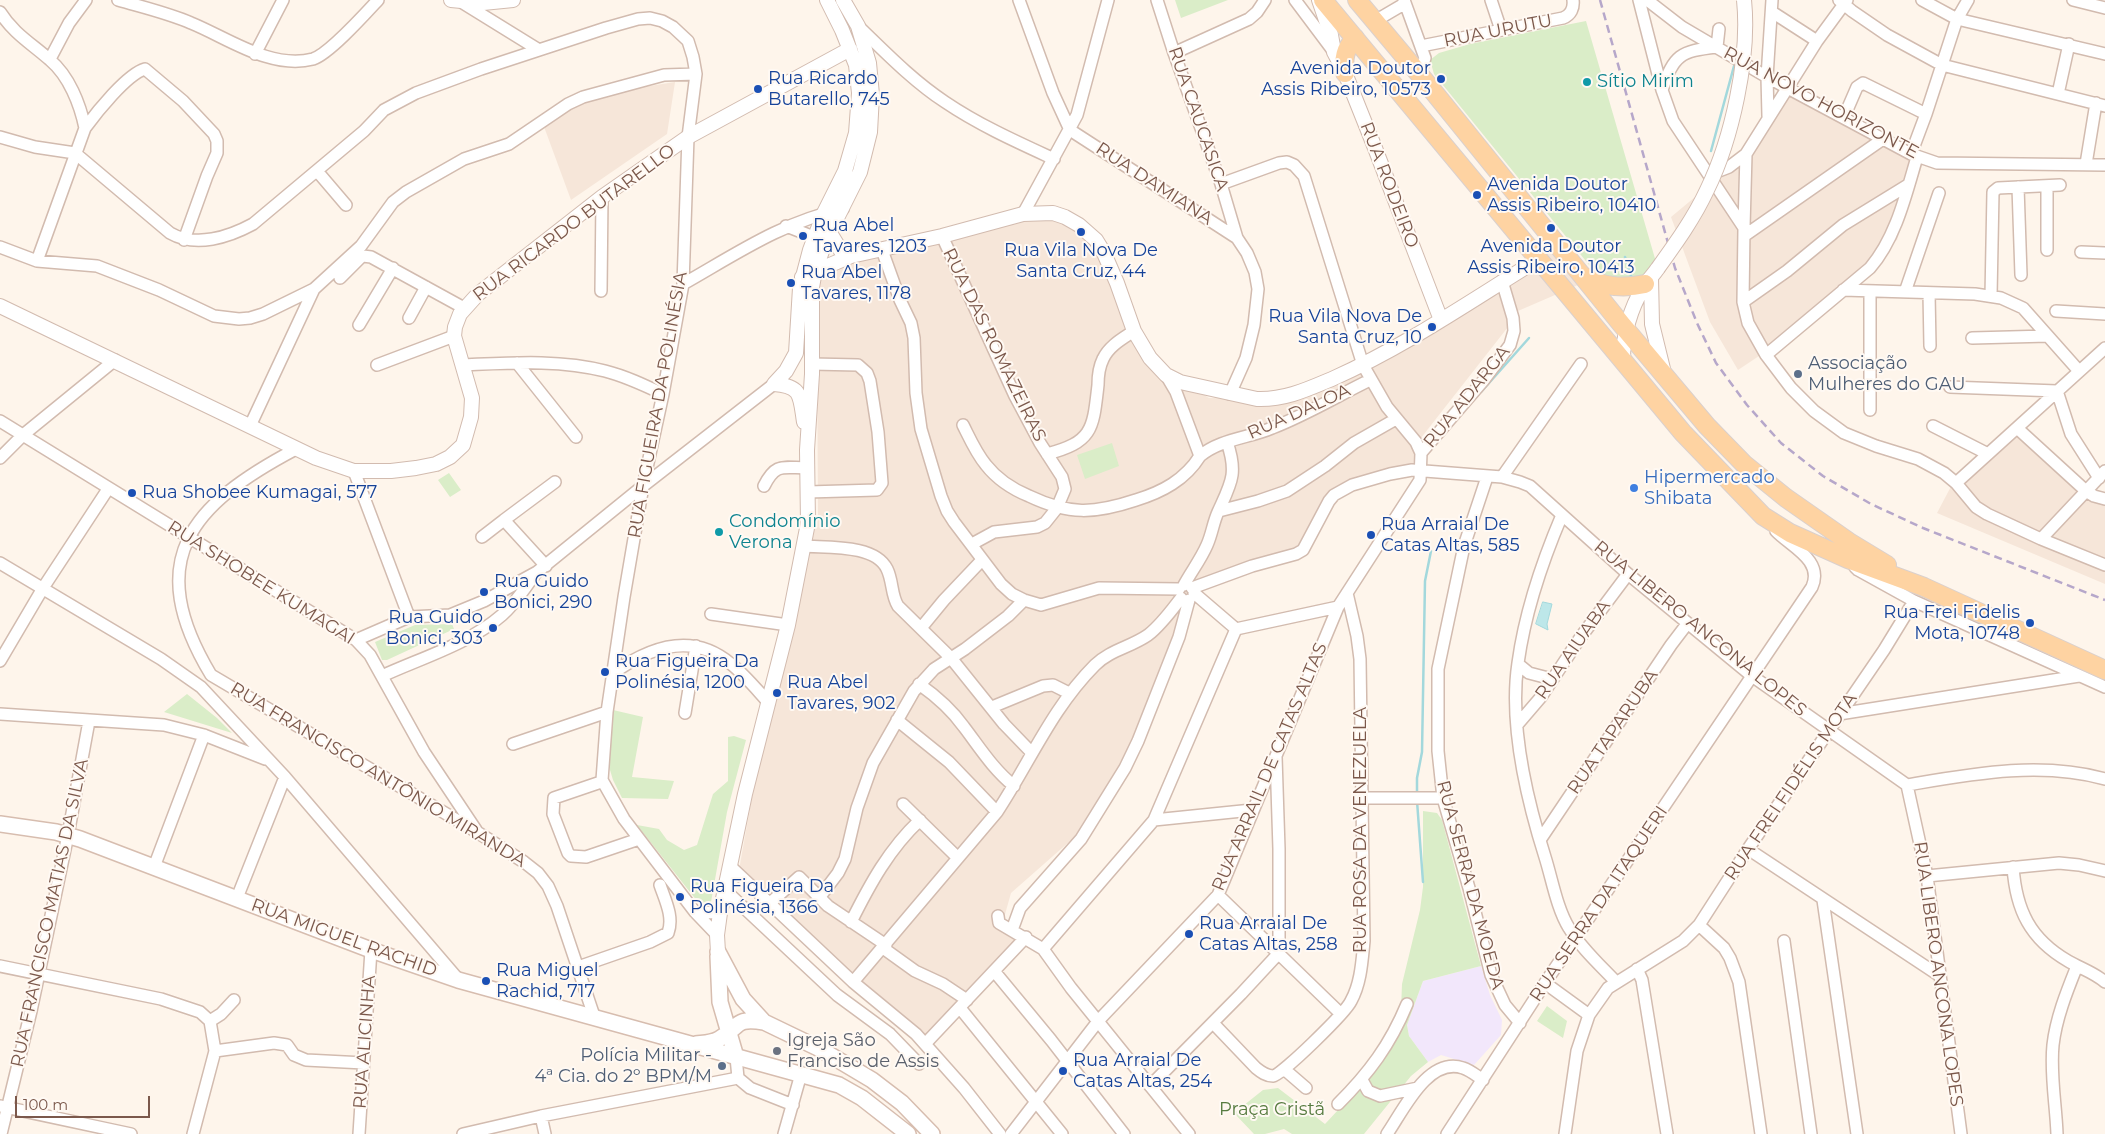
<!DOCTYPE html>
<html>
<head>
<meta charset="utf-8">
<style>
	body { margin:0 }
	#map { position:relative; width:2105px; height:1134px; overflow:hidden; background:#fef5eb; font-family:Montserrat,sans-serif }
	canvas { display:block }
	.scale { position:absolute; left:15px; top:1096px; width:135px; height:22px; box-sizing:border-box; border:2px solid #7b584b; border-top:0; padding-left:6px; font-size:15px; line-height:18px; white-space:nowrap; color:#7b584b; -webkit-text-stroke:4px #fff9f3; paint-order:stroke }
</style>
</head>
<body>
<div id="map">
<canvas width="2105" height="1134"></canvas>
<div class="scale">100 m</div>
</div>
<script>
const ctx = document.querySelector('canvas').getContext('2d');
ctx.lineJoin = 'round';
function fill(path, color) { ctx.fillStyle = color; ctx.fill(path, 'evenodd'); }
function trace(path, color, width, dash) { ctx.strokeStyle = color; ctx.lineWidth = width; ctx.lineCap = dash ? 'butt' : 'round'; ctx.setLineDash(dash || []); ctx.stroke(path); }
function write(font, color, halo, rows, align = 'center') {
  ctx.font = font + ' Montserrat,sans-serif'; ctx.lineWidth = 4; ctx.setLineDash([]); ctx.textBaseline = 'middle'; ctx.strokeStyle = halo; ctx.fillStyle = color; for (const [text, x, y, turn = 0] of rows) {
    ctx.save(); ctx.translate(x, y); ctx.rotate((+turn || 0) * Math.PI / 180); ctx.textAlign = isNaN(turn) ? turn : align; if (halo) ctx.strokeText(text, 0, 0); ctx.fillText(text, 0, 0); ctx.restore();
  }
}
const residential = new Path2D(`
	M675 82 667 134 571 200 543 124 587 96Z
	M1791 90 1923 163 1897 240 1768 350 1738 370 1710 322 1671 217 1755 147Z
	M1028 206 1105 244 1136 332 1171 373 1209 398 1287 399 1520 273 1560 239 1592 279 1511 314 1508 327 1417 443 1424 459 1333 491 1303 549 1190 584 1186 617 1137 740 1078 834 1011 893 1002 925 1026 934 927 1039 879 1001 739 870 752 797 818 515 817 352 819 283 824 272 944 230Z
	M2018 428 2089 489 2105 494V584L1937 513 1956 477Z`);
const education = new Path2D(`
	M1481 966 1490 995 1502 1020 1501 1035 1474 1065 1441 1055 1428 1062 1409 1036 1407 1025 1423 981Z`);
const green = new Path2D(`
	M1175 0H1228L1181 18Z
	M1586 21 1656 262 1641 278 1624 287 1598 276 1434 74 1430 60 1439 53 1470 44Z
	M1112 443 1119 466 1085 479 1077 455Z
	M449 473 461 490 450 497 438 480Z
	M452 624 454 629 387 660H382L375 642 415 625Z
	M187 694 217 718 232 733 164 712Z
	M613 710 643 717 632 777 674 781 668 799 622 798 613 780 607 760Z
	M734 736 746 740 727 812 711 902 701 906 637 825 659 829 667 840 684 850 697 845 713 794 728 781V737Z
	M1423 811 1437 813 1442 820 1481 966 1423 981 1407 1025 1409 1036 1428 1062 1411 1076 1364 1134H1292L1284 1129 1265 1134H1254L1234 1113 1263 1090 1278 1088 1325 1124 1367 1079 1401 1010 1402 984 1420 910 1423 887Z
	M1547 1006 1567 1021 1563 1038 1537 1021Z`);
const water = new Path2D(`
	M1543 602 1552 604 1547 624 1548 630 1536 624Z`);
const stream = new Path2D(`
	M1711 151 1734 66
	M1625 257 1632 279
	M1481 392 1529 338
	M1417 795V778L1422 752 1425 581 1431 551
	M1417 801 1423 882`);
const minor = new Path2D(`
	M118 0C142 7 168 13 191 23 228 38 271 70 313 59 329 54 365 14 378 0
	M1019 0 1053 93 1070 130 1237 238
	M1157 0 1174 53 1221 184 1237 238 1247 253 1255 272 1258 289 1254 325 1246 358 1230 394
	M1295 0 1334 52
	M1404 0 1425 58 1420 75
	M1491 0 1501 30
	M1639 0 1662 90 1673 121 1744 228 1743 302 1748 323 1766 355 1791 388 1814 411 1844 433 1876 446 1918 459 1944 473 1956 483 1976 507 1987 514 2041 539 2105 565
	M1647 0 1682 27 1767 77 1911 154 1937 163 2105 165
	M1839 0 1852 11 1887 35 1942 65 2105 106
	M1922 0 1957 19 2105 54
	M2073 0 2105 8
	M463 3 539 50
	M0 12C13 33 32 44 50 60 69 76 80 104 85 128L37 261
	M1772 12 1817 41
	M1375 21 1404 4
	M858 26C885 52 913 81 945 102 979 125 1017 142 1054 159
	M1421 46 1563 18C1571 15 1574 8 1573 0
	M1717 47 1719 29
	M1174 53 1249 19 1257 12 1265 0
	M255 54 283 0
	M50 59 69 23 86 0
	M1662 90C1674 55 1680 51 1717 47
	M2058 94 2069 44
	M1768 116 1767 77 1772 0
	M1844 117 1857 87 1863 83 1926 114
	M85 128C96 113 127 74 145 69L183 101 214 134 217 141V153L207 176 184 240
	M0 137 35 147 75 153
	M75 153 170 233C196 248 229 237 253 224L364 131 384 110 416 93 481 69 606 28 638 19 650 18 662 21 673 27 688 41 693 57 696 74 688 137 683 284 663 394 643 486 624 597 607 712 602 780 624 819 695 912 717 935
	M1911 154 1926 114 1957 19 1968 0
	M2086 164 2096 103
	M317 171 346 205
	M1711 174 1729 167 1746 154 1817 41 1847 0
	M2047 186V250
	M2018 187 2021 275
	M1023 214 1077 115 1108 0
	M786 226 814 237
	M1744 227 1746 154
	M942 236 1015 396 1040 443 1062 477 1065 489 1057 508 1045 523 1037 527 994 532 972 544
	M1744 236 1883 139
	M0 247 37 261 97 266 159 290 214 316 239 319 250 318 263 314 314 289 361 246 393 202 406 192 464 159 509 144 568 104 583 97 664 75 696 74
	M882 250 900 300 911 323 914 338 916 393 921 429 941 496 947 511 954 522 1001 584 1012 594 1024 600 1041 605 1099 588 1179 589
	M2081 252 2105 253
	M340 278 360 258 363 256 371 257 464 308
	M683 284C736 254 782 222 843 209
	M1843 290 1975 294 2001 298 2023 308 2079 371
	M601 291 602 197
	M1870 292V410
	M1905 292 1939 193
	M1929 293 1930 346
	M1991 296 1993 192 1998 188 2060 185
	M1743 302 1787 271 1843 225 1908 185
	M2056 311 2105 314
	M409 318 426 287
	M359 325 393 268
	M1972 338 2048 336
	M1766 355 1870 268C1896 238 1906 194 1917 157
	M517 363 576 437
	M377 365 454 336
	M462 365C509 363 559 359 605 371 625 376 644 385 663 394
	M1950 387 2057 391 2071 434 2099 478
	M0 421 356 640 370 655 424 752 476 830
	M963 425C970 439 976 453 986 465 997 479 1012 489 1029 496 1069 515 1094 514 1136 500 1162 492 1185 480 1200 456L1176 392 1166 375
	M250 426 314 289
	M1933 426 1988 454
	M2017 428 2086 491 2094 496 2105 499
	M296 449C190 505 142 560 211 675L477 832 524 862 538 873 548 886 557 906 595 1019
	M1421 453 1483 381 1510 345 1514 331 1513 318 1502 281
	M1047 454C1093 442 1093 429 1098 385 1098 377 1099 367 1103 359 1109 346 1122 339 1134 331
	M1200 456C1220 439 1249 438 1272 428 1306 415 1337 396 1370 380
	M0 458 23 435 115 360
	M354 471 409 617
	M1487 477 1464 546 1438 669V751L1443 798 1469 888 1491 975 1505 1005 1520 1023
	M1502 477 1581 364
	M1956 483 2105 348
	M764 486C776 462 783 468 808 468
	M808 492 877 490 882 483 878 432 870 381 867 373 858 365 812 364
	M1219 511 1258 501 1287 491 1325 466 1354 443 1396 419
	M1562 515C1542 562 1525 612 1518 663 1509 723 1527 800 1545 857 1552 879 1557 909 1569 928 1581 948 1600 965 1616 982
	M482 537 504 520
	M2041 539 2105 471
	M804 546C827 548 875 544 887 569 893 581 891 595 898 606L951 658 1004 724 1032 753
	M0 563 161 659 201 687 285 777 458 979
	M546 566 504 520 555 482
	M1855 567 1858 570 1914 601 2105 687
	M1184 585C1191 572 1201 559 1207 545 1212 534 1213 523 1218 512 1231 483 1238 474 1227 442
	M1192 588 1252 566 1296 554 1303 550 1329 501 1334 495 1352 485 1390 474 1412 470 1502 477 1520 482 1530 486 1628 574 1752 676 1907 785 1927 876 1961 1134
	M1194 593 1236 629
	M711 614 788 625
	M921 628 944 600 982 560
	M1236 629 1338 607
	M356 640 409 617 450 615 484 601 537 572 643 486 774 384
	M0 661 43 588 108 489
	M1518 664 1529 673 1552 679
	M612 674C649 647 692 631 731 664 745 675 757 690 769 703
	M382 676C421 658 469 644 502 615 515 604 524 589 534 576
	M919 684C936 696 952 710 964 727 980 748 993 769 1014 786
	M992 707 1043 686 1053 685 1069 693
	M685 713 696 646
	M0 714 164 725 204 735 265 759
	M1839 714 2079 676
	M897 720 949 762 997 812
	M1517 725 1541 697 1580 638 1628 574
	M513 744 607 712
	M598 783 554 798 553 814 568 853 571 856 586 857 639 839
	M1907 785C1972 774 2040 761 2105 779
	M1361 798H1443
	M903 804 958 858
	M1154 820 1252 810
	M1540 840 1671 645 1687 624
	M1748 849 1940 976
	M730 866 853 982 916 1034 964 1088 1000 1134
	M154 867 204 735
	M2013 867C2016 910 2030 939 2068 961 2080 968 2095 973 2105 982
	M1927 876 2059 863 2079 865 2105 871
	M725 890 837 995 890 1034 919 1064
	M1218 895 1341 1014
	M237 898 285 777
	M819 898 838 873 845 859 857 808 873 763 914 691 934 669 965 649 1008 616 1024 600
	M1823 900 1857 1134
	M770 903 799 877 828 906 886 945
	M695 912 720 913
	M998 916 999 923 1043 949 1071 988 1189 1134
	M851 922C870 884 889 849 920 820
	M1699 925 1724 948 1730 958 1739 982 1761 1134
	M1012 930 1020 908 1081 839 1125 768 1138 741 1179 637 1189 600
	M1784 941 1811 1134
	M883 948 915 971 943 984 967 1000
	M1043 949 1154 820 1236 629
	M0 966 161 999 200 1012 210 1021
	M578 967 650 942 668 933C674 917 665 900 660 885
	M1637 969 1642 980 1667 1134
	M994 971 1051 1040 1124 1134
	M853 982 997 812C1030 762 1052 708 1095 665 1110 650 1131 647 1148 635 1161 625 1171 611 1181 598
	M1545 983 1589 1015
	M960 1008 1062 1134
	M210 1021 221 1014 234 1000
	M1213 1023 1256 1068C1261 1072 1266 1076 1273 1076 1282 1075 1346 1012 1351 1001 1361 983 1362 961 1364 941L1360 659 1357 636 1347 593
	M925 1044 1026 937
	M215 1051 274 1043 287 1045 294 1055 306 1060 364 1063
	M736 1057 738 1078 750 1088 793 1105
	M1284 1069 1306 1088
	M1362 1080 1368 1091 1380 1096 1418 1088
	M1150 1086 1241 994 1279 953V849L1276 757
	M1338 1104C1369 1073 1390 1045 1407 1004
	M0 1106 131 1134
	M541 1116 545 1134
	M1 1134 31 1011 68 835 89 721
	M193 1134 215 1051 210 1021
	M359 1134 371 950
	M463 1134 541 1116 738 1078
	M784 1134 801 1074
	M1011 1134 1099 1020 1218 895 1338 607 1420 480 1421 453 1416 442 1387 407 1363 365 1304 176 1294 165 1287 162 1279 163 1221 184
	M1387 1134C1403 1111 1428 1056 1463 1068 1470 1070 1477 1076 1483 1080
	M1447 1134 1545 983 1812 587C1824 560 1790 546 1776 531
	M1565 1134 1577 1051 1589 1015 1608 988 1683 941 1699 925 1748 849 1884 650 1914 601
	M2057 1134C2056 1105 2050 1074 2053 1045 2056 1018 2067 991 2077 966`);
const tertiary = new Path2D(`
	M451 0 483 3 513 0
	M1319 0 1331 35 1334 52 1345 73 1375 148 1441 320
	M830 233 841 251 851 256
	M802 277 851 256 942 236 1023 214 1053 213 1065 217 1079 225 1096 240 1104 253 1117 283 1134 331 1150 358 1166 375 1180 382 1257 399C1285 400 1308 389 1334 378 1406 346 1472 300 1539 259
	M1651 278 1652 324 1664 373
	M0 306 316 458 354 471H391L416 468 436 464 450 457 463 445 471 417 472 398 454 336 455 327 460 314 478 294 602 197 688 137 850 49
	M1623 361C1623 334 1630 309 1644 286 1648 280 1654 274 1658 268
	M774 384 786 371 796 353 800 288 810 250 824 213 845 171 856 133 859 93 856 65 842 30 827 0
	M774 384C802 386 800 396 804 422
	M718 952 717 935 720 913 745 794 788 625 808 523 807 450 812 374V287L815 271 826 240 860 172 870 132 872 95 869 63 858 26 843 0`);
const secondary = new Path2D(`
	M0 824 56 832 80 839 371 950 458 980 839 1085 862 1098 908 1134
	M718 952 743 999 764 1022 820 1049 872 1080 902 1103 932 1134
	M718 956 720 1002 736 1057
	M696 1044C704 1043 712 1043 719 1039 741 1027 733 1017 764 1022`);
const primary = new Path2D(`
	M1323 0 1683 433 1763 516 1790 533 1848 559 1924 587 2105 670
	M1357 0 1420 75 1622 325 1707 426 1744 464 1786 498 1849 542 1887 565
	M1345 73C1343 58 1345 49 1355 38
	M1583 276C1603 287 1622 289 1645 284`);
const rail = new Path2D(`
	M1600 0 1675 268 1697 323 1716 363 1747 405 1781 443 1823 476 1871 504 1923 528 2105 600`);
const tertiaryBridge = new Path2D(`
	M1658 268C1676 243 1694 218 1707 190 1732 139 1750 57 1744 0`);
const markers = [
	[1441,79,5,"#1a4fb4"],
	[1587,82,5,"#0f9aa8"],
	[758,89,5,"#1a4fb4"],
	[1477,195,5,"#1a4fb4"],
	[1551,228,5,"#1a4fb4"],
	[1081,232,5,"#1a4fb4"],
	[803,236,5,"#1a4fb4"],
	[791,283,5,"#1a4fb4"],
	[1432,327,5,"#1a4fb4"],
	[1798,374,5,"#5c6f8a"],
	[1634,488,5,"#3f7fe0"],
	[132,493,5,"#1a4fb4"],
	[719,532,5,"#0f9aa8"],
	[1371,535,5,"#1a4fb4"],
	[484,592,5,"#1a4fb4"],
	[2030,623,5,"#1a4fb4"],
	[493,628,5,"#1a4fb4"],
	[605,672,5,"#1a4fb4"],
	[777,693,5,"#1a4fb4"],
	[680,897,5,"#1a4fb4"],
	[1189,934,5,"#1a4fb4"],
	[486,981,5,"#1a4fb4"],
	[777,1051,5,"#6b7280"],
	[722,1066,5,"#5c6f8a"],
	[1063,1071,5,"#1a4fb4"]
];
const streetNames = [
	["RUA URUTU",1498,31,-11],
	["RUA NOVO HORIZONTE",1821,103,28],
	["RUA CAUCASICA",1198,119,71],
	["RUA DAMIANA",1154,184,33],
	["RUA RODEIRO",1389,185,69],
	["RUA RICARDO BUTARELLO",574,223,-37],
	["RUA DAS ROMAZEIRAS",994,345,64],
	["RUA ADARGA",1467,397,-51],
	["RUA FIGUEIRA DA POLINÉSIA",658,405,-80],
	["RUA DALOA",1299,412,-24],
	["RUA SHOBEE KUMAGAI",261,583,32],
	["RUA LIBERO ANCONA LOPES",1700,629,39],
	["RUA AIUABA",1573,650,-55],
	["RUA TAPARUBA",1613,732,-56],
	["RUA ARRAIL DE CATAS ALTAS",1270,767,-67],
	["RUA FRANCISCO ANTÔNIO MIRANDA",378,775,31],
	["RUA FREI FIDÉLIS MOTA",1791,787,-56],
	["RUA ROSA DA VENEZUELA",1361,830,-90],
	["RUA SERRA DA MOEDA",1470,885,75],
	["RUA SERRA DA ITAQUERI",1599,904,-56],
	["RUA FRANCISCO MATIAS DA SILVA",50,913,-78],
	["RUA MIGUEL RACHID",344,938,20],
	["RUA LIBERO ANCONA LOPES",1938,974,82],
	["RUA ALICINHA",365,1042,-86]
];
const transitNames = [
	["Avenida Doutor",1431,69,"right"],
	["Assis Ribeiro, 10573",1431,90,"right"],
	["Rua Ricardo",768,79],
	["Butarello, 745",768,100],
	["Avenida Doutor",1487,185],
	["Assis Ribeiro, 10410",1487,206],
	["Rua Abel",813,226],
	["Tavares, 1203",813,247],
	["Avenida Doutor",1551,247,"center"],
	["Assis Ribeiro, 10413",1551,268,"center"],
	["Rua Vila Nova De",1081,251,"center"],
	["Santa Cruz, 44",1081,272,"center"],
	["Rua Abel",801,273],
	["Tavares, 1178",801,294],
	["Rua Vila Nova De",1422,317,"right"],
	["Santa Cruz, 10",1422,338,"right"],
	["Rua Shobee Kumagai, 577",142,493],
	["Rua Arraial De",1381,525],
	["Catas Altas, 585",1381,546],
	["Rua Guido",494,582],
	["Bonici, 290",494,603],
	["Rua Frei Fidelis",2020,613,"right"],
	["Mota, 10748",2020,634,"right"],
	["Rua Guido",483,618,"right"],
	["Bonici, 303",483,639,"right"],
	["Rua Figueira Da",615,662],
	["Polinésia, 1200",615,683],
	["Rua Abel",787,683],
	["Tavares, 902",787,704],
	["Rua Figueira Da",690,887],
	["Polinésia, 1366",690,908],
	["Rua Arraial De",1199,924],
	["Catas Altas, 258",1199,945],
	["Rua Miguel",496,971],
	["Rachid, 717",496,992],
	["Rua Arraial De",1073,1061],
	["Catas Altas, 254",1073,1082]
];
const cultureNames = [
	["Sítio Mirim",1597,82],
	["Condomínio",729,522],
	["Verona",729,543]
];
const serviceNames = [
	["Associação",1808,364],
	["Mulheres do GAU",1808,385],
	["Polícia Militar -",712,1056,"right"],
	["4ª Cia. do 2º BPM/M",712,1077,"right"]
];
const shopNames = [
	["Hipermercado",1644,478],
	["Shibata",1644,499]
];
const worshipNames = [
	["Igreja São",787,1041],
	["Franciso de Assis",787,1062]
];
const parkNames = [
	["Praça Cristã",1272,1110]
];
fill(residential, '#f6e6d9');
fill(education, '#f2e7fb');
fill(green, '#daedc8');
fill(water, '#bde7e9');
trace(water, '#a3d8dc', 1);
trace(stream, '#a3d8dc', 2.5);
trace(minor, '#d2bbaf', 14);
trace(tertiary, '#d2bbaf', 16);
trace(secondary, '#d7bdaf', 18);
trace(primary, '#dad0cd', 20);
trace(minor, '#fff', 11);
trace(tertiary, '#fff', 14);
trace(secondary, '#fff', 15);
trace(primary, '#fed3a2', 18);
trace(rail, '#b6a7ca', 2.5, [8, 5]);
trace(tertiaryBridge, '#d2bbaf', 16, []);
trace(tertiaryBridge, '#fff', 14);
for (const [x, y, r, color] of markers) { const dot = new Path2D(); dot.arc(x, y, r, 0, 2 * Math.PI); ctx.fillStyle = color; ctx.fill(dot); trace(dot, '#fff9f3', 2); }
write('18px', '#7b584b', '#fff9f3', streetNames);
write('18px', '#164399', '#fff9f3', transitNames, 'left');
write('18px', '#0d838f', '#fff9f3', cultureNames, 'left');
write('18px', '#4e5e75', '#fff9f3', serviceNames, 'left');
write('18px', '#366cbe', '#fff9f3', shopNames, 'left');
write('18px', '#5b616d', '#fff9f3', worshipNames, 'left');
write('18px', '#577b40', '#fff9f3', parkNames);
</script>
</body>
</html>
